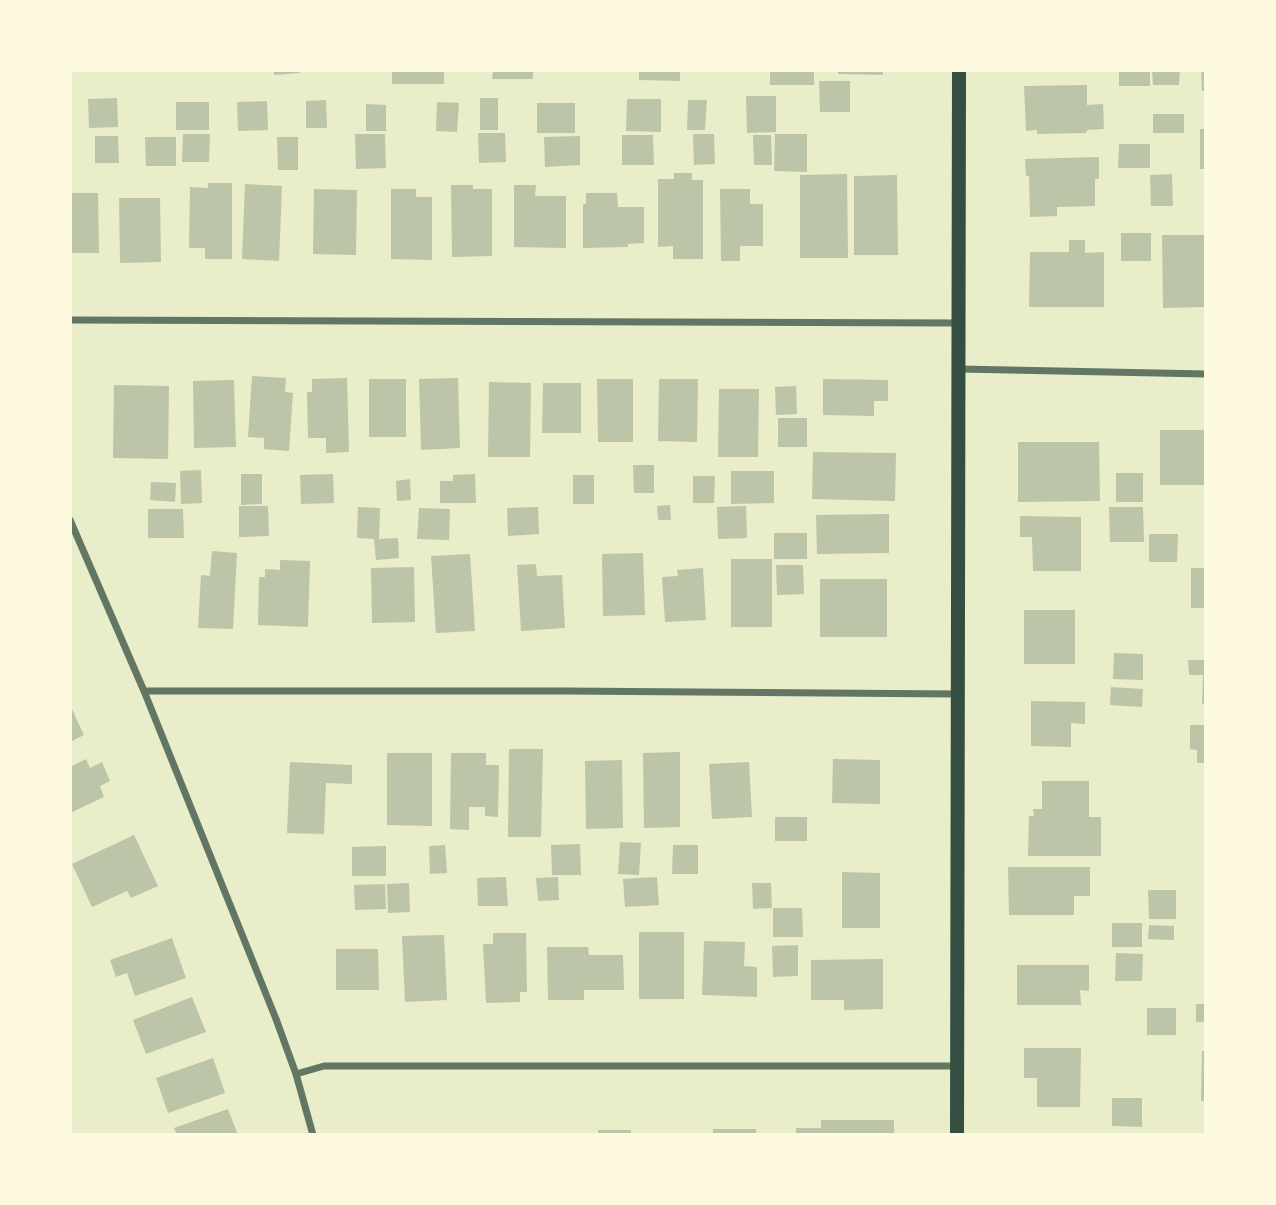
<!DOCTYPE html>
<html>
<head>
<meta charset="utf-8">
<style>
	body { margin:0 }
	#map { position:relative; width:1276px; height:1205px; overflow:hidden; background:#e9edc9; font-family:Inter,sans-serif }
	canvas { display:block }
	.frame { position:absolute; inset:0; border:72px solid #fefae0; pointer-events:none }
</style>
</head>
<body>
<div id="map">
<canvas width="1276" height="1205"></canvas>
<div class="frame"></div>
</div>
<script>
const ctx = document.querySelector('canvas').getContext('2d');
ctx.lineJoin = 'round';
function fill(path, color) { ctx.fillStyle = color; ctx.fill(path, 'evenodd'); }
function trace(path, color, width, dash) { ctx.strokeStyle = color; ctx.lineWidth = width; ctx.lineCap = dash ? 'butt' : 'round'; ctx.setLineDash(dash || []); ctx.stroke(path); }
const building = new Path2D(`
	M274 70H300V73L274 75Z
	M392 70H444V84H392Z
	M493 70H533V79H492Z
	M639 70H680V81L639 80Z
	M770 70H814V85H770Z
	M838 70H883V75L838 74Z
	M1119 70H1150V86H1119Z
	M1152 70H1180L1179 85H1153Z
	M1201 70H1206V91H1202Z
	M819 81H850V112H820Z
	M1087 85V105L1103 104 1104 129 1087 130 1086 133 1037 134V130L1026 131 1024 86Z
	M746 96H776V132L747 133Z
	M117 98 118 127 89 128 88 99Z
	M480 98H498V130H480Z
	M627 99H661V132L626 131Z
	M326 100 327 128H306V101Z
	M688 100H707L705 130H687Z
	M267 101 268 130 238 131 237 102Z
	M176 102H209V130H176Z
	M437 102 459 103 457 132 436 131Z
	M537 103H575V133H537Z
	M366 104 386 105V131H366Z
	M1153 114H1184V133H1153Z
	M1200 129H1206V169H1200Z
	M478 133H505L506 162 479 163Z
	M183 134H210L209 162H182Z
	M355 134H385L386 168 356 169Z
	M693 134H714L715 164 694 165Z
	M775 134H807V172L774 171Z
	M622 135H653L654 165H622Z
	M753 135H771L772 165H754Z
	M95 136H118L119 163H95Z
	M580 136V165L545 167 544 137Z
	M145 137H176V166H146Z
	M277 137H298V170H278Z
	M1119 144H1150V168H1118Z
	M1099 157V179H1095V206L1057 207V216L1030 217 1029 176H1026L1025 159Z
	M674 173H692V180H703V259H673V246L658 247V179H674Z
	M847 174 848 258H800V175Z
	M1172 174 1173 206H1151L1150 175Z
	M897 175 898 255H854V176Z
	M208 183H232V259H205V248H189L190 187 208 188Z
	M245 184 282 186 279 261 242 259Z
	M451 185H473V189H492V256L452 257Z
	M514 185H536L535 196H566V248L514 247Z
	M314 189 357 190 356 255 313 254Z
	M391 189H416V197H432V260L391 259Z
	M720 189H750V204H763V246H740V261H721Z
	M70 193H98L99 253H70Z
	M586 193H617L618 207H644V243L628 244V247L583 248V204H586Z
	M119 198H160L161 262 120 263Z
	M1121 233H1151V261H1121Z
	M1162 235H1205L1206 307 1163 308Z
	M1069 240H1085V253L1104 252V307H1029L1030 252H1069Z
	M252 376 286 378 285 392 293 393 289 451 264 449V438L248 437Z
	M347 378 349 452 326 453V438H308L307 392H312V379Z
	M458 378 460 448 421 450 419 379Z
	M369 379H406V437H369Z
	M597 379H633V442H598Z
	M659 379H698L697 442 658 441Z
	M823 379 888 380V401H874V416L823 415Z
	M234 380 236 447 194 448 193 381Z
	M489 382 531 383 530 457H488Z
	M543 383H581V433H542Z
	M114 385 169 386 168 459 113 458Z
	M796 386 797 414 776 415 775 387Z
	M719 389H759L758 457H718Z
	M778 418H807V447H778Z
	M1160 430H1206V485H1160Z
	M1018 442H1099L1100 501 1018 502Z
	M813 452 896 453 895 501 812 499Z
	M633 465H654V493H634Z
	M201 470 202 503 181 504 180 471Z
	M731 471H774V503L731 504Z
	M1116 473H1143V502H1116Z
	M241 474H262V504L241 505Z
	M333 474 334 503 301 504 300 475Z
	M475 474 476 503H440V481H453V475Z
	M573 475H594V504H573Z
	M693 476H715L714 503H693Z
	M410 479 411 500 397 501 396 481Z
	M151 482 176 483 175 502 150 500Z
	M670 505 671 520H658L657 506Z
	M239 506H268L269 536 239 537Z
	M746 506 747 538 718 539 717 507Z
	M358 507 380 508 379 539 398 538 399 558 376 560 374 539 357 538Z
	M538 507 539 534 508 536 507 508Z
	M1109 507H1143L1144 542H1110Z
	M419 508 450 509 449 540 417 539Z
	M148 509H183L184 538H148Z
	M889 514V553L817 554 816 515Z
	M1020 516 1081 517V571H1033L1032 537H1020Z
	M774 533H807V559H774Z
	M1149 534H1178L1177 562H1149Z
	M212 551 237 553 233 629 198 628 201 575 210 576Z
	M643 553 645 615 603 616 602 554Z
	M470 554 475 631 436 633 431 556Z
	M731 559H772V627H731Z
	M280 560 310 561 308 627 258 625 259 577H265V569L280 570Z
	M536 564 537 576 562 575 565 628 521 631 517 565Z
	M776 565H803L804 594 777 595Z
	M414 567 415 622 372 623 371 568Z
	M703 568 706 620 665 622 662 577 678 576 677 570Z
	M1191 568H1206V608H1191Z
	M820 579H887V637H820Z
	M1024 610H1075V664H1024Z
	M1114 653 1143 654V680L1113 679Z
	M1188 660H1206V704H1202L1203 675H1189Z
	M1111 687 1143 689 1142 707 1110 705Z
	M1031 701 1085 702V724L1071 723V747L1031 746Z
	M70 705 84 735 70 742Z
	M1190 725H1206V763H1197V750L1190 749Z
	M509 749H543L541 837H508Z
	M680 752V827L644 828 643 753Z
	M387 753H432V826L387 825Z
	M451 753H486V765H499L498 817 485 816V807H469V830L450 829Z
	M86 759 90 768 102 762 110 781 100 786 104 797 70 813V767Z
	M833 759 880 760V804L832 803Z
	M622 760 623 828 586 829 585 761Z
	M290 762 352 765V784L326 783 324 834 287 833Z
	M749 762 752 817 712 819 709 764Z
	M1042 781H1089V817H1101V856H1028L1029 816H1034L1033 809H1042Z
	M775 817H807V841H775Z
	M134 835 158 886 131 898 127 891 92 907 72 864Z
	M620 842 641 843 639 875 618 874Z
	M580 844 581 875H552L551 845Z
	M445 845 447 873 430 874 429 846Z
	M673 845H698V874H672Z
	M386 846V876H352V847Z
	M1008 867H1090V896H1074V915H1009Z
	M842 872 880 873V928H842Z
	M506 877 508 906H478L477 878Z
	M558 877 559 900 538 901 536 878Z
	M657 877 659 905 625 907 623 879Z
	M409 883 410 912 388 913 387 884Z
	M752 883H771L772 908 753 909Z
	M385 884 386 909 355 910 354 885Z
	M1148 890H1176V919H1149Z
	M773 908H802L803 937H773Z
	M1112 923H1142V947H1112Z
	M1149 925 1174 926V940L1148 939Z
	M639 932H684V999H639Z
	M493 933H526L527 992H520V1002L486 1003 483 944H493Z
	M444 935 447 1000 405 1002 402 936Z
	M172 938 186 978 135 996 127 973 116 977 110 960Z
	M704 941 745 942 744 966 757 967V997L702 995Z
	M798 945V976L773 977 772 946Z
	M547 947H588L589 955H623L624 990H584V1000H548Z
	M336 949H378L379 990H336Z
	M1116 953 1143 954 1142 981H1115Z
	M883 959V1009L844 1010V1000H811V960Z
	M1017 965H1089V991L1080 990 1081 1005H1017Z
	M192 997 206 1032 146 1054 133 1020Z
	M1196 1004H1206V1022H1196Z
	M1147 1008H1176V1035H1147Z
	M1024 1048H1081L1080 1107H1037V1078H1024Z
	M1202 1051H1206V1101H1201Z
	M213 1058 225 1093 168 1113 156 1078Z
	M1112 1098H1142V1127L1112 1126Z
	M228 1109 238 1135H177L174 1128Z
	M821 1120H894V1135H796V1128H821Z
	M713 1129H756V1135H713Z
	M598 1130H631V1135H598Z`);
const minor = new Path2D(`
	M70 320 959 323
	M959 369 1206 374
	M70 520 144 691 276 1019 296 1074 313 1135
	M144 691H566L957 694
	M296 1074 324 1066H956`);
const secondary = new Path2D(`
	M957 1135 959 70`);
fill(building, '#bcc5a7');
trace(minor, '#617663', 7);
trace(secondary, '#344e41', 14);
</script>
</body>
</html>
